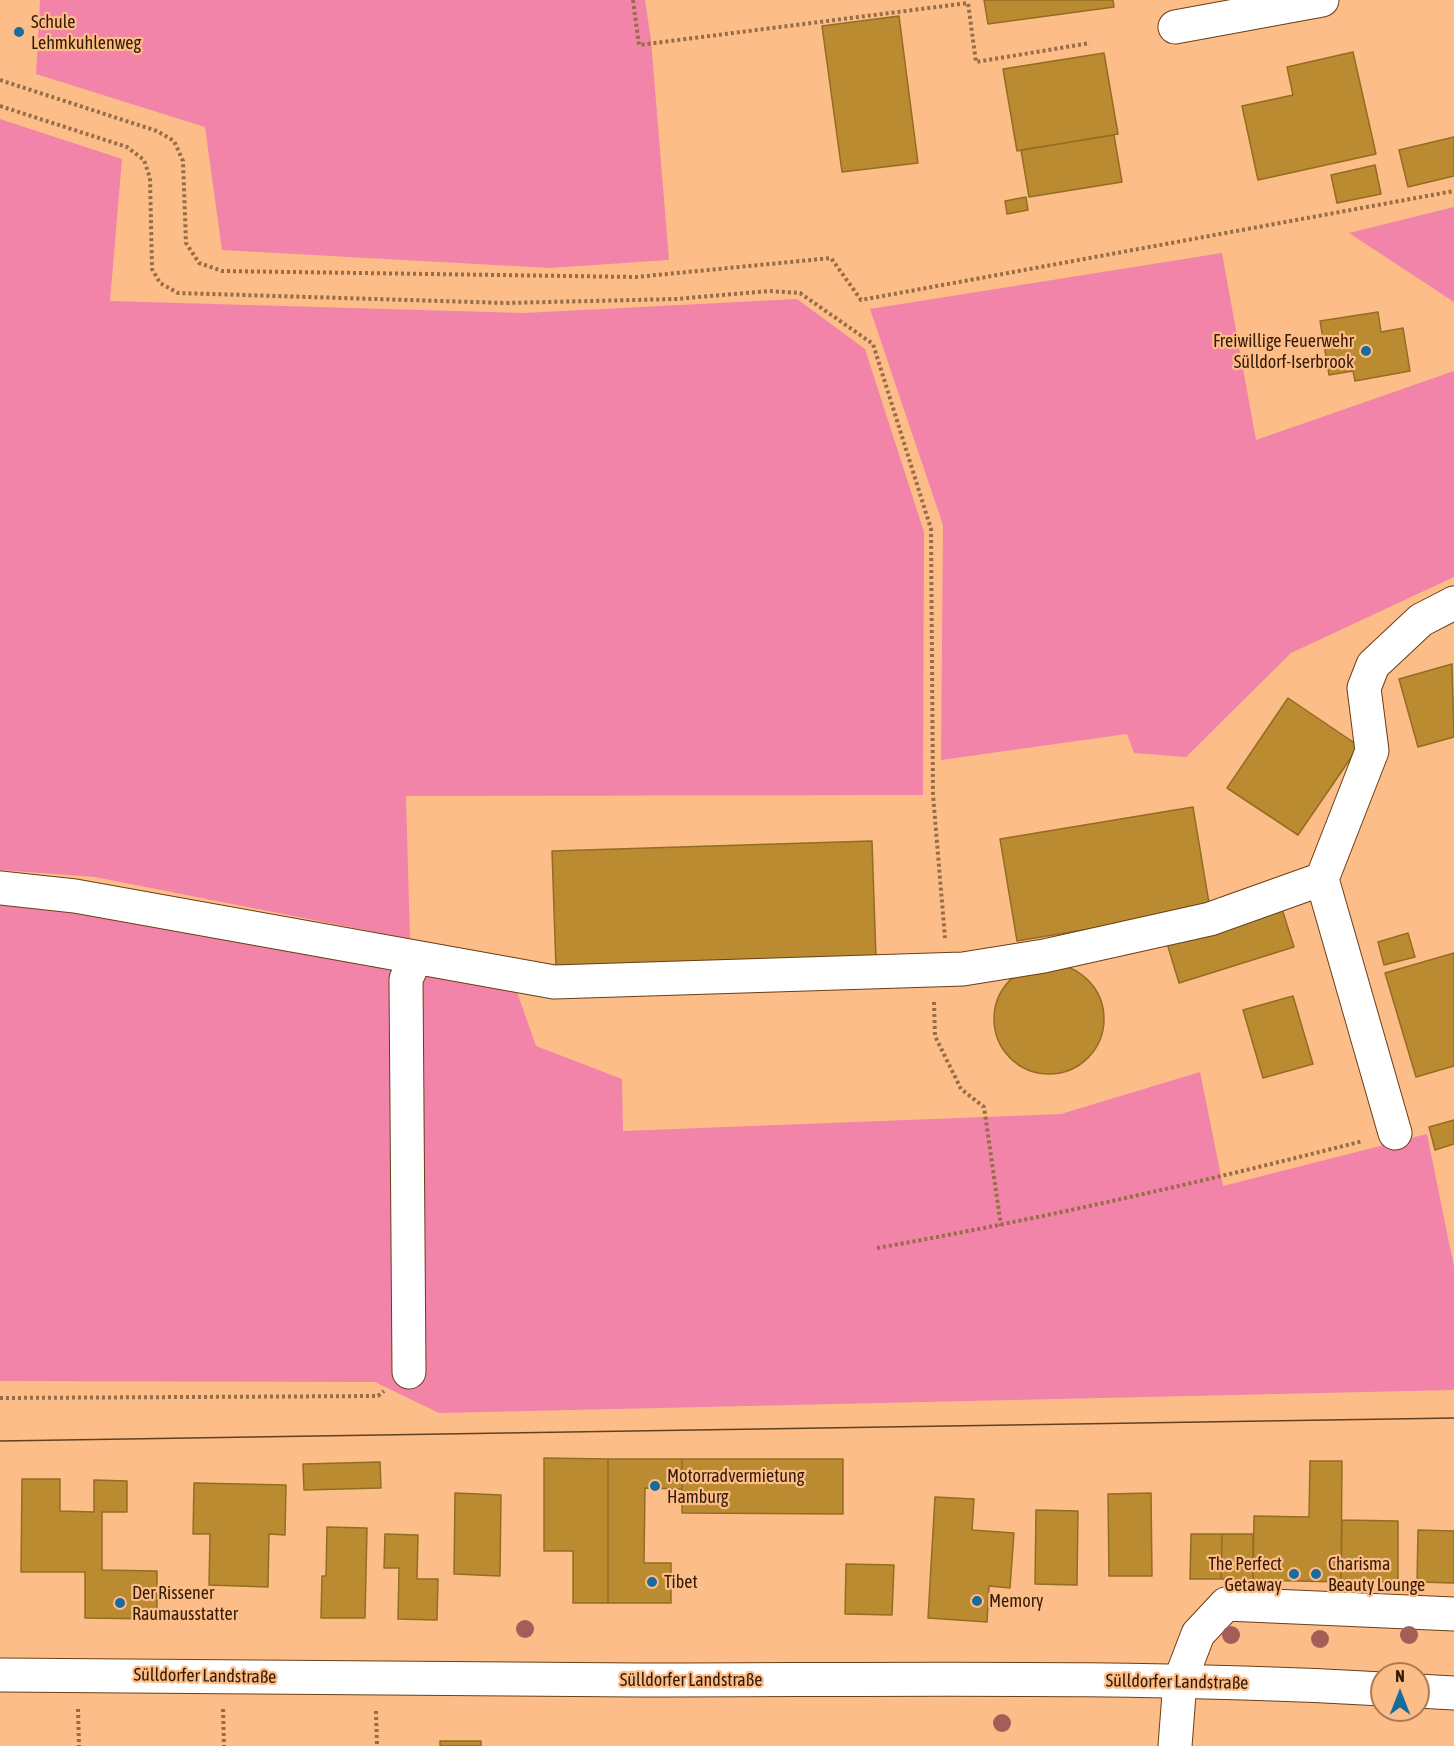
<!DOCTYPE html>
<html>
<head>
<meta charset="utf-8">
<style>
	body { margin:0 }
	#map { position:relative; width:1454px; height:1746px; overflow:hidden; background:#fdbd88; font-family:"Asap Condensed",sans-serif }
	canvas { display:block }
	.north { position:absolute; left:1370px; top:1662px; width:60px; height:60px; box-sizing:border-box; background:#fdbd88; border:2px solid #ac7c54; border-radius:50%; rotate:0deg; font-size:16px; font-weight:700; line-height:24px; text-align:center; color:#331b05 }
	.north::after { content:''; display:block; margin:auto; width:21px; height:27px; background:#186c9d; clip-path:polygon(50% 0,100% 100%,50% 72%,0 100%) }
</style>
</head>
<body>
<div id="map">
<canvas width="1454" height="1746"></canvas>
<div class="north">N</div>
</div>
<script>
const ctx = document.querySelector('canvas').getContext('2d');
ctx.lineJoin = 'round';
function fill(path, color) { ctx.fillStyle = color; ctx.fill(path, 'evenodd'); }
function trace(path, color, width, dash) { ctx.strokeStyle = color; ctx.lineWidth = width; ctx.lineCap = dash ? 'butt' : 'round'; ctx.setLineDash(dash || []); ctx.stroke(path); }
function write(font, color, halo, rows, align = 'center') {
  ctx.font = font + ' "Asap Condensed",sans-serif'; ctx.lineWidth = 4.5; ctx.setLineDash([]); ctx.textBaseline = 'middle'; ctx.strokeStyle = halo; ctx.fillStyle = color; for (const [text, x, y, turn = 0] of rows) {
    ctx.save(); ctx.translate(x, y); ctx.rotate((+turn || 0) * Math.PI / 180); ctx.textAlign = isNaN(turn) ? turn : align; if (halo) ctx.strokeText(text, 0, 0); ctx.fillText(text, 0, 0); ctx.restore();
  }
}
const green = new Path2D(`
	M40 0H645L651 40 669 260 549 268 222 250 205 127 36 74Z
	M0 119 122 159 110 301 524 313 797 299 865 349 924 532 923 795 406 796 410 939 95 877 0 870Z
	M1454 207V302L1349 233Z
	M1222 253 1256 440 1454 371V577L1291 653 1186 757 1134 753 1127 734 941 760 943 525 870 309Z
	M0 901 85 911 515 986 536 1046 622 1079 623 1131 1061 1114 1200 1072 1223 1186 1427 1134 1454 1267V1390L439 1413 375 1382 0 1381Z`);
const building = new Path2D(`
	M984 0H1113L1114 7 988 24Z
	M899 16 918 163 842 172 822 26Z
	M1353 52 1376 154 1258 180 1242 106 1293 95 1287 67Z
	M1104 53 1118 134 1017 151 1003 69Z
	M1114 135 1122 182 1029 197 1021 150Z
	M1454 137V176L1408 187 1399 150Z
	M1375 165 1381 194 1337 203 1331 175Z
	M1026 197 1028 210 1007 214 1005 201Z
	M1378 312 1381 332 1403 328 1410 371 1355 381 1353 371 1329 375 1320 321Z
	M1452 664 1454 737 1418 747 1399 679Z
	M1288 698 1359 746 1298 835 1227 788Z
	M1193 807 1210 909 1017 941 1000 839Z
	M872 841 876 959 556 969 552 851Z
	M1281 906 1294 947 1179 983 1166 940Z
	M1408 933 1415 957 1384 965 1378 942Z
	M1454 953V1066L1416 1077 1385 973Z
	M994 1019a55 55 0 1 1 110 0a55 55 0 1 1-110 0Z
	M1293 996 1313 1064 1263 1078 1243 1010Z
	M1454 1120V1144L1435 1150 1429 1127Z
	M544 1458 608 1459V1603H573V1551H544Z
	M608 1459H682V1489L645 1488 644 1563H671V1603H608Z
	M682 1459H843V1514L682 1513Z
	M1310 1461H1342L1341 1582 1253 1580 1254 1516 1309 1517Z
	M380 1462 381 1488 304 1490 303 1464Z
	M22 1479H60V1511L94 1512V1480L127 1481V1512H102V1570L157 1571V1619L85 1618V1572H21Z
	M194 1483 286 1485 285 1535 269 1534 268 1587 209 1585 210 1534H193Z
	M455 1493 501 1495 500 1576 454 1574Z
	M1151 1493 1152 1576H1109L1108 1494Z
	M935 1497 974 1499 972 1530 1014 1533 1010 1588 989 1586 987 1622 928 1618Z
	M1036 1510 1078 1511 1077 1585 1035 1584Z
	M1342 1520 1398 1521V1582H1341Z
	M327 1527 367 1528 365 1618H321L322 1576H326Z
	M1418 1530 1454 1531V1583L1417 1582Z
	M385 1534 418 1535 417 1579H438L437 1620 398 1619 399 1568H384Z
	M1191 1534H1222L1221 1579H1190Z
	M1222 1534H1253V1580L1221 1579Z
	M846 1564 894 1565 892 1615 845 1614Z
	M440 1741H481V1746H440Z`);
const path = new Path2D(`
	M633 0 639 45 968 3 976 62 1090 43
	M0 80 157 131 174 141 183 161 186 243 199 263 222 271 636 277 831 258 861 300 1454 191
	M0 106 127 147 144 160 150 178 152 269 160 283 178 293 506 303 676 299 769 291 800 293 873 344 931 529 933 795 945 938
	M934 1002 935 1036 961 1089 984 1107 1001 1226
	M877 1248C1041 1219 1202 1182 1363 1141
	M0 1398 378 1396 384 1391
	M78 1709 79 1746
	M223 1709 224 1746
	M376 1711 377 1746`);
const minor = new Path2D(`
	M1175 27 1322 0
	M0 888 75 896 554 982 963 969 1044 956 1210 919 1322 879
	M1395 1133 1322 879 1372 751 1364 688 1373 665 1421 620 1454 603
	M409 1372 406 979 416 958
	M1175 1746 1180 1681 1198 1634 1226 1604 1454 1614`);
const major = new Path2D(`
	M0 1675C213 1675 426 1680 639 1680 887 1680 1135 1675 1382 1689
	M1418 1691 1454 1693`);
const tram = new Path2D(`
	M0 1441 1454 1418`);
const trees = [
	[525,1629],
	[1231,1635],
	[1409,1635],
	[1320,1639],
	[1002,1723]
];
const markers = [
	[19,32,6,"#186c9d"],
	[1366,351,6,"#186c9d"],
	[655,1486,6,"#186c9d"],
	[1294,1574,6,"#186c9d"],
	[1316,1574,6,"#186c9d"],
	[652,1582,6,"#186c9d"],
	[977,1601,6,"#186c9d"],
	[120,1603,6,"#186c9d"]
];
const poiNames = [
	["Schule",31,22],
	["Lehmkuhlenweg",31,43],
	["Freiwillige Feuerwehr",1354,341,"right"],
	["Sülldorf-Iserbrook",1354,362,"right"],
	["Motorradvermietung",667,1476],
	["Hamburg",667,1497],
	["The Perfect",1282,1564,"right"],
	["Getaway",1282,1585,"right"],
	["Charisma",1328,1564],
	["Beauty Lounge",1328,1585],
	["Tibet",664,1582],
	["Der Rissener",132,1593],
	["Raumausstatter",132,1614],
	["Memory",989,1601]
];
const streetNames = [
	["Sülldorfer Landstraße",205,1676,1],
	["Sülldorfer Landstraße",691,1680],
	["Sülldorfer Landstraße",1177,1682,1]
];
fill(green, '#f184a8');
fill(building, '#ba8b30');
trace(building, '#936d22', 1.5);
trace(minor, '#6a3f16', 35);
trace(major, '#6a3f16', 35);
trace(path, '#976c46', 4, [3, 3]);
trace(minor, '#fff', 33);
trace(major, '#fff', 33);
trace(tram, '#624123', 1.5);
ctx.fillStyle = '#a35e57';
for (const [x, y] of trees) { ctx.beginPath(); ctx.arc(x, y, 9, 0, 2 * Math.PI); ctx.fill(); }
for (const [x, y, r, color] of markers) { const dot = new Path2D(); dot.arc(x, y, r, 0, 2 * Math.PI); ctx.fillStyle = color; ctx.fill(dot); trace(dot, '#fdbd88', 2); }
write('18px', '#331b05', '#fdbd88', poiNames, 'left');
write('18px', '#331b05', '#fdbd88', streetNames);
</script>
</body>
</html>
